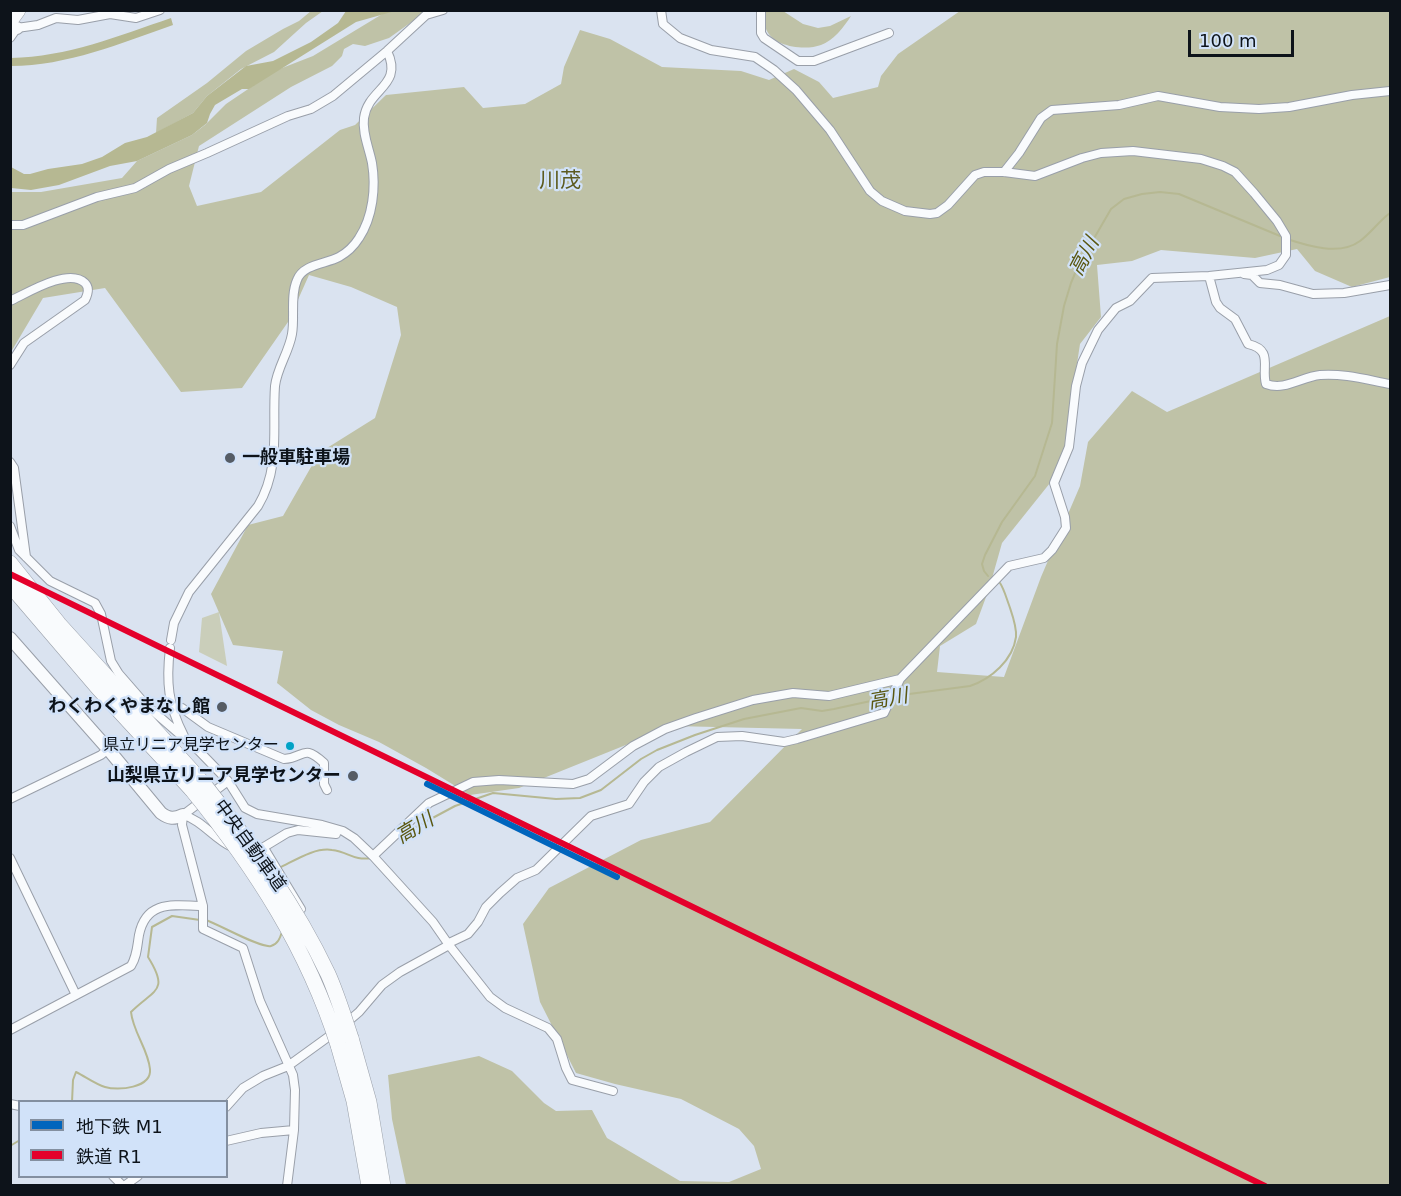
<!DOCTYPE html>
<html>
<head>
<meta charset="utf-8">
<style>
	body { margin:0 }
	#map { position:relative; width:1401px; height:1196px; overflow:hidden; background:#dae3f0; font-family:"DejaVu Sans","Noto Sans JP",sans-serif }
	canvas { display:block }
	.frame { position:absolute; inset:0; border:12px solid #0d131a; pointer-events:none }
	.legend { position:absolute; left:18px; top:1100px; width:210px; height:78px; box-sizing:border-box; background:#d1e2f9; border:2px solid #838fa0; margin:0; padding:8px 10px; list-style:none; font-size:18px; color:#0d131a }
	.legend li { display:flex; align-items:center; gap:12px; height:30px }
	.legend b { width:30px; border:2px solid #838fa0 }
	.scale { position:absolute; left:1188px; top:30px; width:106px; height:27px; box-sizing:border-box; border:3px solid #0d131a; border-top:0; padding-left:8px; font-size:18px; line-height:21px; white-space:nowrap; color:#0d131a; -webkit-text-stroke:4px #d1e2f9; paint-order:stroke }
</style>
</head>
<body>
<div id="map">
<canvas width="1401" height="1196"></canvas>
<div class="frame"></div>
<ul class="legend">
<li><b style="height:8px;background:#0065bd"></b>地下鉄 M1</li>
<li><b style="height:8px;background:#e4002b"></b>鉄道 R1</li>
</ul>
<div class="scale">100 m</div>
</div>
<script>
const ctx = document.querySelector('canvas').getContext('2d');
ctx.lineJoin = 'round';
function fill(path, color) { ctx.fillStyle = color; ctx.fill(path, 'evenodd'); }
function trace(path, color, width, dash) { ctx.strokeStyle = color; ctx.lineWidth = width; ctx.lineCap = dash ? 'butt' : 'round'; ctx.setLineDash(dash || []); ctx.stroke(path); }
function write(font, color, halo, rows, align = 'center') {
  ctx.font = font + ' "DejaVu Sans","Noto Sans JP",sans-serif'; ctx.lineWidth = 4.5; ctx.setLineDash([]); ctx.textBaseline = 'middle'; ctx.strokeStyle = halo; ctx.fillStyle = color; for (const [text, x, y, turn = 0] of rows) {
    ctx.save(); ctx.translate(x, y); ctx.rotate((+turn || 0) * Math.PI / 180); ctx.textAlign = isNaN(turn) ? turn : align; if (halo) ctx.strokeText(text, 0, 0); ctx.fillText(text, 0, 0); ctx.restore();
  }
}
const green = new Path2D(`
	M219 612 227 666 199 652 202 618Z`);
const forest = new Path2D(`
	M311 11H323L306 23 274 52 241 69 207 96 193 113 156 133 157 118 207 83 246 51 283 29 299 21Z
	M395 11H427L389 38 365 46 353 44 344 49 342 56 332 66 291 87 199 146 189 186 197 206 261 192 340 130 355 125 386 95 464 87 483 108 525 104 561 84 564 67 580 30 610 39 662 67 741 71 769 80 794 69 819 82 833 98 878 87 881 76 898 54 960 11H1390V277L1352 287 1315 271 1297 249 1255 258 1161 250 1132 261 1097 265 1101 317 1080 344 1073 390 1070 458 1002 543 989 589 976 624 940 646 937 672 1004 677 1041 577 1080 486 1088 442 1132 391 1167 412 1390 316V1185H406L392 1119 388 1075 479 1056 512 1071 544 1103 556 1111 592 1110 607 1138 680 1181 729 1182 761 1169 754 1146 739 1129 681 1099 615 1084 576 1073 540 1002 523 924 549 888 641 840 710 822 802 729 673 726 519 788 470 795 426 768 379 742 339 725 311 710 277 683 283 651 233 645 211 594 248 525 283 516 319 453 375 418 401 335 397 307 351 287 309 275 288 322 242 388 181 392 105 288 43 298 11 352V192H41L122 178 137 161 192 135 205 125 226 104 263 79 277 70 313 56 384 13Z
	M765 11H783L803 24 818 28 830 26 851 16C844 27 833 41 821 45 805 51 773 47 766 29 764 24 765 16 765 11Z`);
const water = new Path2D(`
	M346 11H395L356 22 249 89H242L215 105 210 114 207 123 192 135 137 161 110 166 59 185 31 190 11 188V167L24 174H30L48 169 82 164 102 157 125 143 147 137 193 113 207 96 246 66 273 61 311 42 338 23Z
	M171 18 173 25C121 43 67 66 11 66V58C67 57 118 36 171 18Z`);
const stream = new Path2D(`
	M1287 239C1308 246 1340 256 1360 241 1371 233 1379 221 1390 213
	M988 576 984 571 982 564 985 555 1002 522 1035 476 1052 423 1057 344 1064 306 1071 283 1078 266 1111 209 1124 199 1142 194 1160 192 1179 194 1280 236
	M894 696 970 686C991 679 1013 660 1016 637 1017 627 1012 614 1009 605 1006 597 1004 589 1000 583
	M399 836 455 806 493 793 556 799 580 798 601 790 641 759 657 750 695 735 744 719 801 708 822 711 834 709 889 697
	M279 868C294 861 315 847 332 850 349 852 353 861 372 858
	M206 920C220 925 262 949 271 946 278 944 280 938 282 932
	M72 1102 73 1080 76 1072C86 1077 95 1084 105 1087 118 1091 152 1088 150 1069 148 1049 133 1032 131 1012 154 989 170 992 148 957L152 927 172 916 200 920
	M10 1146 20 1140`);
const street = new Path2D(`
	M761 10V33L764 38 798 61H814L889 33
	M10 38 17 28 38 25 56 18 78 20 110 14 136 18 160 10
	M1004 172 1019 153 1041 118 1052 110 1119 105 1158 96 1220 107 1259 109 1289 107 1352 95 1390 91
	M10 225H23L97 197 135 188 169 169 207 153 288 116 311 109 333 96 387 51 426 15 443 10
	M1244 274 1252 275 1260 283 1280 285 1313 294 1344 293 1390 285
	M1209 276 1216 302 1220 308 1235 319 1248 344C1274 350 1261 367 1266 384 1285 391 1301 377 1320 375 1343 373 1368 380 1390 384
	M10 301C27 293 69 267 85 283 90 288 88 294 85 300L24 343 10 365
	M10 462 14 468 26 557
	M10 526 19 550 50 581 95 603 101 614 111 661 119 674 146 705 199 751 228 781 245 808 257 814 322 825 343 831 354 838 373 856 433 922 449 945 490 997 505 1008 548 1028 557 1039 566 1068 572 1080 613 1091
	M171 640 174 623 189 592 258 506C281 467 272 429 275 386 277 368 289 352 292 334 295 317 290 296 297 280 303 264 326 264 339 257 348 252 354 246 359 238 373 217 376 187 372 163 369 148 362 133 364 118 368 88 404 86 387 51
	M170 648C166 682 168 705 184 736
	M171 707 182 708 208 727 284 759C305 758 302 743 324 763V784L327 790
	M228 781 183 815 182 825 203 906V929L243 948 260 1001 293 1075 295 1090 294 1130 287 1186
	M10 799 101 755 108 749
	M183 815C202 820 214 839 232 847
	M264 848 301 909
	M259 850 287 833 298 830 336 834
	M373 856 429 803 473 782 499 780 573 784 589 779 633 746 665 729 696 718 753 700 793 693 829 696 900 679 1009 566 1044 558 1052 550 1066 528 1065 517 1054 483 1069 447 1076 386 1082 363 1098 330 1116 308 1130 301 1152 278 1209 276 1267 270 1279 265 1286 255V236L1277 221 1254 193 1235 172 1223 166 1201 159 1133 151 1101 153 1082 158 1035 176 1004 172H984L975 175 948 205 937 213 930 214 905 211 882 201 870 191 830 130 796 90 774 70 755 57 711 50 680 38 663 24 661 10
	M10 858 76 995
	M449 943 468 934 478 922 486 907 500 893 517 878 536 870 591 816 629 804 644 782 659 767 686 752 717 737 742 736 784 742 797 739 884 713 900 679
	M345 1024 359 1012 382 985 400 972 449 945
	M10 1030 131 966C137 956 137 947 139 935 146 900 173 905 203 906
	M10 1104 20 1106
	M226 1107 243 1088 263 1076 288 1066 335 1032
	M226 1141 261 1133 294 1130
	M113 1176 123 1186
	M124 1186 138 1176`);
const secondary = new Path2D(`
	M10 28H17
	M10 638 108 749 161 813C169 819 174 819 183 815`);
const highway = new Path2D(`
	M10 21 18 10
	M10 563 59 624 203 783
	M10 585 98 688 192 790
	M351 1038 369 1102 383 1186
	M338 1045 354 1101 369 1186`);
const highwayBridge = new Path2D(`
	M203 783C250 843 295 904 328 974 337 994 344 1017 351 1038
	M192 790C256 869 307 948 338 1045`);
const rail1 = new Path2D(`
	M10 574 1265 1186`);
const metro1 = new Path2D(`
	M427 784 617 877`);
const markers = [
	[230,458,6,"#555c65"],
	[222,707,6,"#555c65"],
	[290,746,5,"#01a2c5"],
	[353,776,6,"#555c65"]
];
const busNames = [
	["県立リニア見学センター",279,746]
];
const poiNames = [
	["一般車駐車場",242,458,"left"],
	["わくわくやまなし館",210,707],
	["山梨県立リニア見学センター",341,776]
];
const streetNames = [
	["中央自動車道",249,846,54]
];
const waterNames = [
	["高川",1085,257,-62],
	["高川",888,700,-10],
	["高川",415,829,-31]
];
const quarterNames = [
	["川茂",560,182]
];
fill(green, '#caceba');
fill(forest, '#bfc2a7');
fill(water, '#b6b892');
trace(stream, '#b6b892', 2);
trace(street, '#999fa9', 10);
trace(secondary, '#999fa9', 14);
trace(highway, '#999fa9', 16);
trace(street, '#f9fbfd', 8);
trace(secondary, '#f9fbfd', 12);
trace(highway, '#f9fbfd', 15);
trace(highwayBridge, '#999fa9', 16, []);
trace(highwayBridge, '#f9fbfd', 15);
trace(rail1, '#e4002b', 6);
trace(metro1, '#0065bd', 6);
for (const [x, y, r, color] of markers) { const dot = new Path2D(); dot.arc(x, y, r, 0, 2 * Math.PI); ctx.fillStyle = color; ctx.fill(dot); trace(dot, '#d1e2f9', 2); }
write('16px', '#0d131a', '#d1e2f9', busNames, 'right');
write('bold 18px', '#0d131a', '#d1e2f9', poiNames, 'right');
write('18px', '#0d131a', '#d1e2f9', streetNames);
write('italic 20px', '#5a5710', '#d1e2f9', waterNames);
write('21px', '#5d5b1f', '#d1e2f9', quarterNames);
</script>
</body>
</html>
